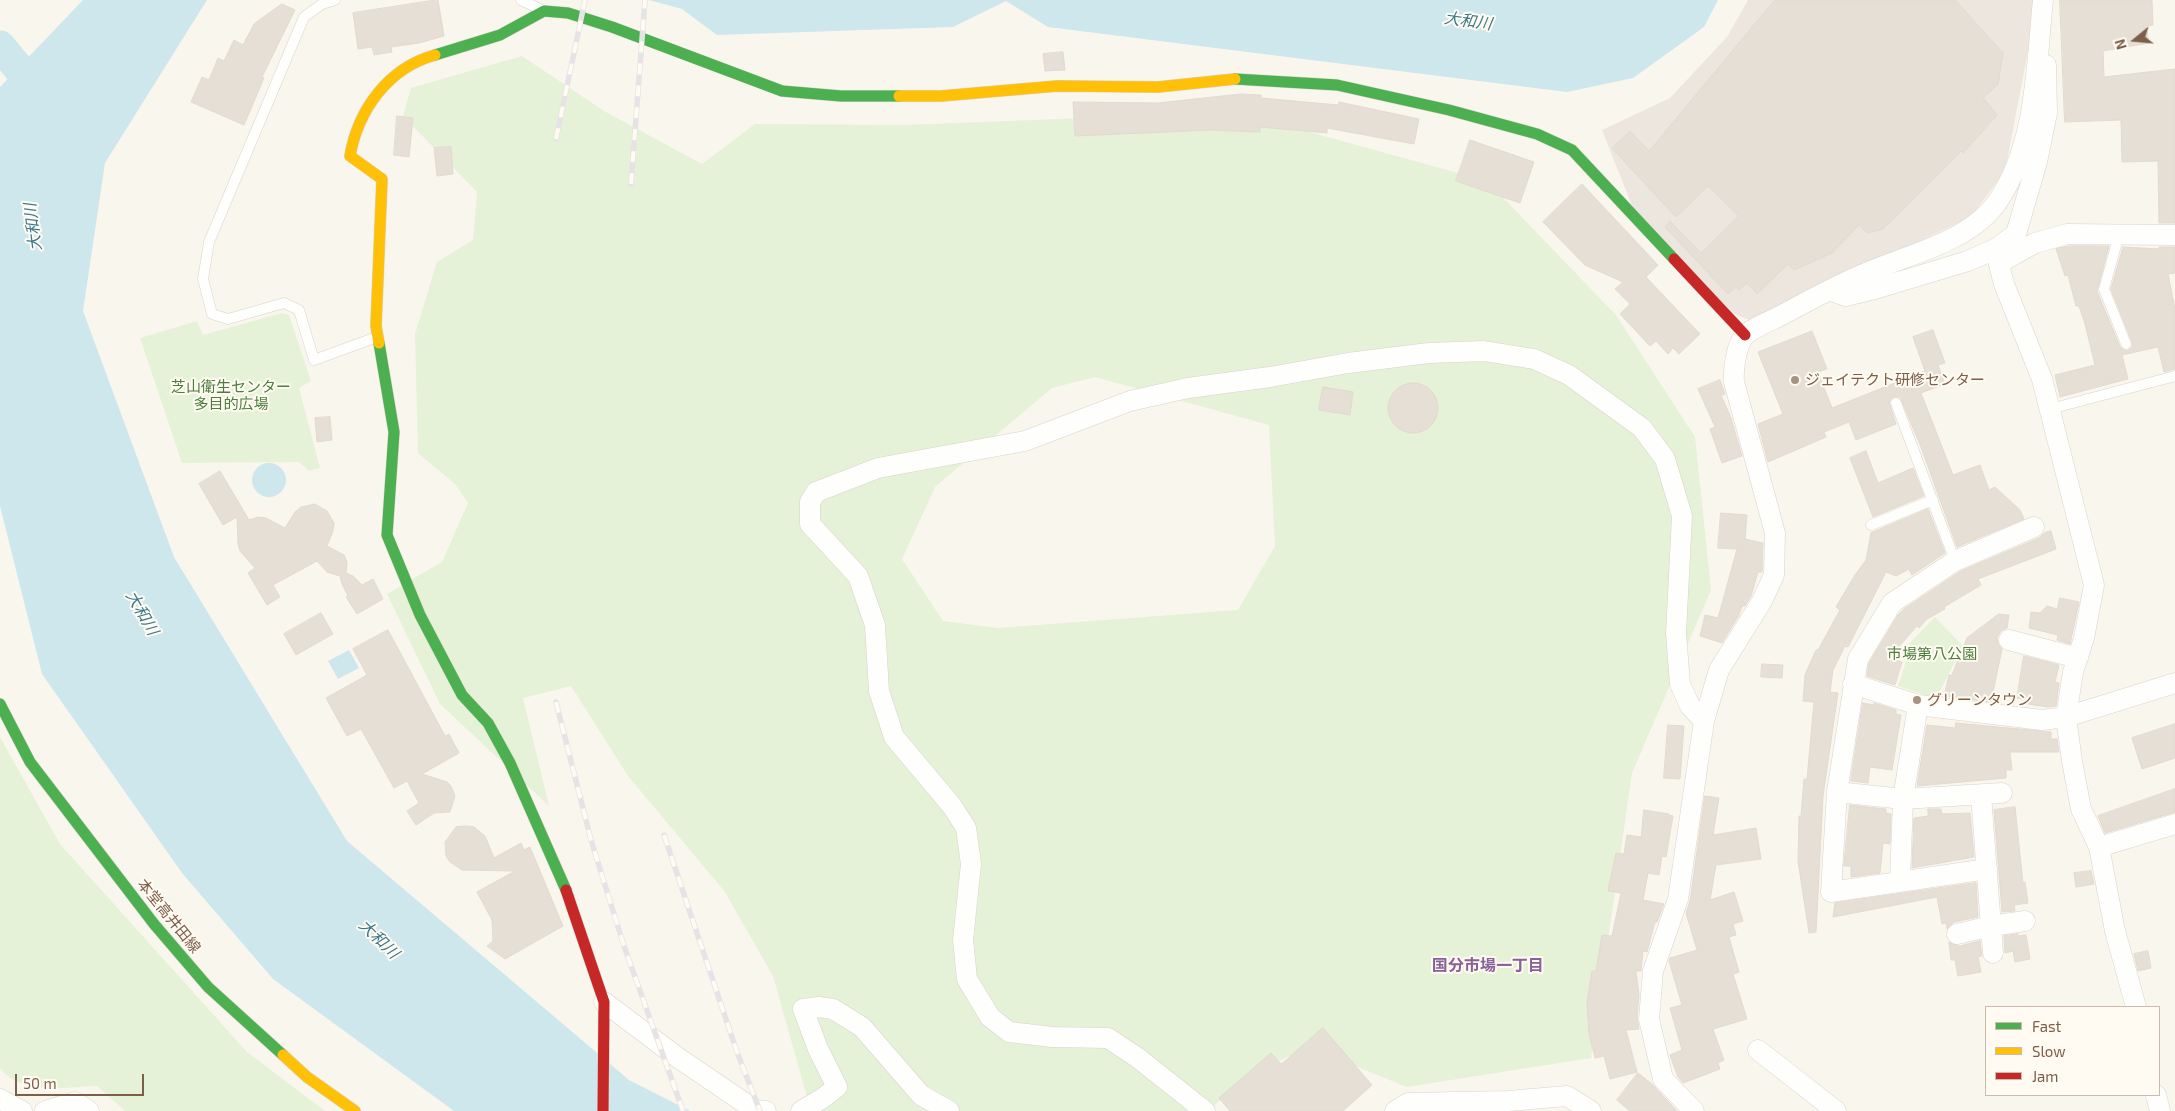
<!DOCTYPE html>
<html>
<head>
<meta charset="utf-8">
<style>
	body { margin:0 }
	#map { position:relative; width:2175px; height:1111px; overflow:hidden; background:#f9f6ee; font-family:"Exo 2",sans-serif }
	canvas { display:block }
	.legend { position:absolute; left:1985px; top:1006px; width:175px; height:90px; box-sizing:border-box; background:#fffbf2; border:1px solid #cbbcae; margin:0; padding:6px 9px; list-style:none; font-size:15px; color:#7d5e49 }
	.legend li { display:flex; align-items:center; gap:10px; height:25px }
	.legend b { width:25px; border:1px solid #cbbcae }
	.north { position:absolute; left:2110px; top:15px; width:50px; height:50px; -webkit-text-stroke:4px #fffbf2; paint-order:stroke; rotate:253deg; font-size:14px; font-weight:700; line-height:20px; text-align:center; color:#7d5e49 }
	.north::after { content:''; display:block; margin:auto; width:18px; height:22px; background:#7d5e49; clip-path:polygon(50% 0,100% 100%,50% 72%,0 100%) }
	.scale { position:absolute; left:15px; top:1074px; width:129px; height:22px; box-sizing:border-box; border:2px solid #7d5e49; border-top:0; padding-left:6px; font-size:15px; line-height:18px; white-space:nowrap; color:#7d5e49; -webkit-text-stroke:4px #fffbf2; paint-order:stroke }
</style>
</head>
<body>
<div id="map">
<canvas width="2175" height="1111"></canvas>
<ul class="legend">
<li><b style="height:6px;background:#4caf50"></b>Fast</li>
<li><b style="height:6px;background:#ffc107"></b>Slow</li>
<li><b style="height:6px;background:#c62828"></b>Jam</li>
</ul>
<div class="north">N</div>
<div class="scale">50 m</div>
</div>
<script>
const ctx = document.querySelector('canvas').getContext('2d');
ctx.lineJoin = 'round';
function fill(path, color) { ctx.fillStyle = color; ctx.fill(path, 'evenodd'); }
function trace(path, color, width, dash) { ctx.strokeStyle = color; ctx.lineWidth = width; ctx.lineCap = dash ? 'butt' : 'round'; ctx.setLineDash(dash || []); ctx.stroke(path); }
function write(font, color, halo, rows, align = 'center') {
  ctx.font = font + ' "Exo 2","Noto Sans JP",sans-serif'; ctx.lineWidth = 4; ctx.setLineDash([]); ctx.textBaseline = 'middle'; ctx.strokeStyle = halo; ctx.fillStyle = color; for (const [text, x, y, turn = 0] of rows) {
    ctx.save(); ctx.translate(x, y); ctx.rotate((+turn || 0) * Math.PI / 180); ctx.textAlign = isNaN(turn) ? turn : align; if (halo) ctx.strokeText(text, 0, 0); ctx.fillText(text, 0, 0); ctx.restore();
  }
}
const industrial = new Path2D(`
	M1748 0H2033L2030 41 2005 171 1971 217 1750 320 1734 314 1633 208 1602 130 1670 98 1727 37Z`);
const green = new Path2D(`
	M522 56 604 111 702 164 755 124 906 125 1237 112 1487 181 1616 315 1695 437 1711 590 1632 773 1591 1058 1407 1087 1308 1047 1246 1077 1208 1111H811L773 976 725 892 628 776 571 686 523 698 549 806 440 704 387 594 442 562 468 503 455 484 418 453 415 334 437 262 473 240 477 192 403 116 411 88ZM1095 377 1269 425 1275 546 1238 610 998 628 943 621 902 559 935 487 1052 388Z
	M282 313 289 315 311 381 299 388 320 468 309 471 299 462 182 463 140 338 197 321 203 335Z
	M1935 617 1963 646 1936 699 1898 686 1906 661 1898 655Z
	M0 737 60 844 247 1052 325 1111H125L97 1086C64 1087 25 1096 0 1069Z`);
const water = new Path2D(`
	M83 0H207L105 163 83 311 174 557 347 841 629 1080 690 1111H454L273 979 182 873 42 674 0 506V87Z
	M649 0H1718L1704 27 1633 78 1567 92 1048 27 1006 1 953 27 717 35 682 9Z
	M252 480a17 17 0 1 1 34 0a17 17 0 1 1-34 0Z
	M349 650 359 668 338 679 328 661Z`);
const river = new Path2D(`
	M0 46 40 94`);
const building = new Path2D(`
	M438 0 444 36 419 43 391 47 392 52 374 55 372 47 358 49 353 13Z
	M1775 0H1955L2003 53 1998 84 1983 98 1997 115 1963 153 1961 151 1883 229 1867 233 1859 225 1832 253 1794 270 1788 264 1757 294 1747 283 1739 290 1736 287 1728 294 1665 227 1670 221 1701 253 1739 216 1708 186 1676 217 1612 148 1630 131 1649 151Z
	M2060 0H2152L2153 25 2146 26 2149 43 2103 51 2104 77 2175 69V223H2159L2158 161 2122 162 2121 120 2065 122Z
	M282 4 295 10 262 77 264 78 244 125 191 102 202 77 209 80 218 58 224 61 234 40 243 45 254 24Z
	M1063 52 1065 70 1045 71 1043 54Z
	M1241 94 1261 95V98L1338 105 1339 102 1419 119 1414 144 1327 128V133L1260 127V132L1210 130 1075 136 1073 102 1158 103Z
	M397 116 413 118 409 157 394 155Z
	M1470 140 1534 162 1520 203 1456 181Z
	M451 147 453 174 437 176 434 148Z
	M1582 184 1658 265 1646 277 1700 334 1679 354 1673 348 1668 354 1656 341 1650 346 1620 314 1630 304 1615 289 1623 282 1585 265 1543 222Z
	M2069 246H2109L2097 291 2120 347 2126 351 2132 348V342L2111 289 2123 247 2159 249V247H2175V273L2168 274 2175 309V369L2164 372 2158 347 2122 355 2128 379 2060 397 2055 375 2095 365 2085 324 2079 306H2076L2068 275 2065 276 2056 249Z
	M1933 330 1945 363 1938 365 1945 384 1921 393 1953 475 1980 465 1989 490 1995 487 2020 510 2024 519 1957 547 1921 447 1900 397H1893L1889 402 1896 424 1856 440 1849 422 1824 432 1826 437 1768 462 1758 424 1783 414 1758 352 1812 331 1827 369 1818 372 1832 408 1925 371 1913 337Z
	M1720 380 1725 394 1721 395 1731 418 1742 456 1722 463 1710 429 1715 427 1698 389Z
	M1388 408a25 25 0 1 1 50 0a25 25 0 1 1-50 0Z
	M1323 387 1353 392 1350 415 1319 410Z
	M330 417 332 440 317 442 315 418Z
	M1866 451 1878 483 1913 468 1924 496 1873 517 1850 458Z
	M220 471 249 520 258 517 266 518 285 528 295 512 301 507 315 504 327 511 334 523 333 531 327 546 344 555 347 562 346 573 353 576 362 585 373 579 383 599 357 614 346 597 348 596 342 584 340 576 327 572 317 561 273 585 280 597 267 605 248 573 255 568 240 551 238 544 237 517 223 525 199 484Z
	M1928 509 1945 553 1912 575 1909 569 1896 576 1886 572 1848 647 1845 646 1833 670 1830 692 1838 693 1823 796 1816 932 1809 933 1798 861 1799 816H1801L1804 779H1807L1814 702 1803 701 1805 675 1816 650H1818L1840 610 1836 607 1855 575 1866 560 1871 533Z
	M1721 513 1747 515 1745 539 1763 543 1762 572H1758L1751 596 1745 606H1742L1739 615 1722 643 1700 636 1705 615 1718 618 1737 549 1718 548Z
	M2051 531 2056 549 1978 579 1981 585 1944 607 1945 609 1927 619 1919 628 1917 626 1889 658 1902 662 1895 685 1867 676 1869 663 1898 615 1904 609 1961 571 2039 538 2044 533Z
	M2060 598 2079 602 2070 644 2057 640 2058 635 2029 628 2031 612 2040 613 2047 606 2057 609Z
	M321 613 333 634 296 655 284 634Z
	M1999 614 2009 615 2007 628 2001 631 1997 637 1998 644 2002 649 1991 702 1944 696 1949 675H1952L1967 638Z
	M388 630 445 736 449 734 459 753 422 774 447 782 451 786 455 796 450 812 434 813 416 825 407 811 419 803 407 781 394 788 361 729 347 736 326 698 367 675 353 649Z
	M2024 656 2059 665 2055 682 2059 683 2056 706 2047 707 2028 704 2029 700 2017 698Z
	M1762 664 1783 665 1782 678 1761 677Z
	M1863 703 1874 705V703L1896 710V714L1901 715 1892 770 1870 767 1868 783 1851 781Z
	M1956 723 2051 732V739H2057L2059 752H2010L2012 770H2006V778L1917 786 1927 725 1955 728Z
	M2175 724V758L2142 769 2132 738Z
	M1668 725 1684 726 1680 779 1664 778Z
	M2175 789V812L2105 833 2098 816Z
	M1705 796 1719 798 1713 835 1756 828 1761 859 1716 865 1710 900 1734 892 1743 921 1733 924 1736 935 1729 937 1739 972 1733 974 1747 1019 1713 1029 1724 1060 1718 1063 1720 1069 1683 1083 1678 1077 1670 1055 1682 1050 1670 1008 1682 1005 1669 961 1670 958 1697 950 1686 913 1690 901Z
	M1850 805 1886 809V813L1891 814 1890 844 1883 843 1880 873 1851 877V866H1844Z
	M2015 807 2023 883 2025 882 2028 903 2014 905 2015 911 2002 912 1994 810Z
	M1928 809H1941L1942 814 1970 813 1974 857 1912 868 1914 818 1928 816Z
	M1644 810 1669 814 1668 815 1673 816 1666 857 1662 856 1659 875 1648 873 1643 900 1664 904 1657 922H1655L1647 952 1643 951 1641 971H1636L1639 995 1637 1018 1639 1029 1626 1030 1637 1072 1610 1079 1604 1056 1595 1058 1589 1034 1587 1003 1592 971H1596L1602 935 1612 936 1621 893 1608 891 1616 853 1624 854 1627 835 1641 837Z
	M467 826 474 827 485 836 494 858 521 843 524 850 530 847 563 926 505 959 487 946 493 941 492 920 477 892 515 871 462 870 450 862 446 856 445 842 456 827Z
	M2091 871 2094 884 2076 887 2074 873Z
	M1976 883 1978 917 1954 922 1947 929 1946 923 1942 924 1937 897 1833 917 1835 903Z
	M2018 934V936L2026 935 2030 959 2015 962 2013 951 2005 953 2004 936Z
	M1980 941 1982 956 1978 957 1981 972 1958 976 1955 960H1951L1949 942 1959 946Z
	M2148 951 2151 968 2138 971 2134 954Z
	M1323 1028 1372 1085 1343 1111H1230L1219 1098 1271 1053 1281 1064Z
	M1638 1073 1652 1084 1677 1111H1630L1617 1100Z`);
const lane = new Path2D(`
	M335 0 322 4 304 17 209 242 203 279 212 314 228 319 284 303 299 310 314 360 377 337
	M521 0 540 9
	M2119 235 2104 289 2126 344
	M1896 403 1955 561
	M2050 409 2175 376
	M1871 525 1933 500`);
const street = new Path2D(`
	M1995 249 2004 284 2042 379 2094 585 2084 638 2073 672 2066 717 2072 761 2081 809 2099 847 2115 931 2136 1007
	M1999 263 2035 243 2067 234 2175 235
	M1829 290 1846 296 1875 289 1968 261 1995 249 2016 234 2037 162 2047 113 2046 65
	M2009 640 2078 658
	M1853 684 1918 705 2042 720 2066 717 2175 683
	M1837 792 1903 799 2002 793
	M1981 795 1993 953
	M2099 847 2175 824
	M1987 869 1831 892 1837 792 1858 659 1892 603 1955 561 2034 527
	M1900 882 1903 799 1918 705
	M1957 934 1991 926 2025 921
	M604 1002 677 1057 755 1110 766 1111
	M1758 1050 1836 1111
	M2156 1095 2160 1111
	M0 1099 22 1111
	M45 1111 75 1102 89 1111
	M801 1111 823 1098 837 1087 818 1049 803 1009 819 1007 833 1009 862 1027 921 1095 949 1111
	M1205 1111 1138 1058 1108 1038 1052 1037 1009 1032 990 1017 967 979 963 940 971 864 966 828 952 806 894 737 879 691 875 625 858 576 810 524V502L816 492 878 468 1025 441 1130 401 1188 388 1270 377 1348 363 1429 353 1484 351 1534 359 1569 375 1642 428 1665 459 1682 516 1676 633 1680 684 1690 706 1704 721
	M1395 1111 1408 1103 1508 1101 1567 1096 1591 1111
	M1694 1111 1663 1079 1649 1019 1653 971 1678 899 1704 721 1719 670 1762 601 1774 575 1775 533 1734 382C1733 370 1736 345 1745 335 1752 328 1773 320 1782 315 1810 300 1837 285 1866 273 1909 254 1970 242 1998 201 2037 143 2036 67 2043 0`);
const fast = new Path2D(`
	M435 55 500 35 544 11 568 13 612 27 782 91 841 96H899
	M1235 79 1337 85 1449 110 1537 134 1572 150 1674 259
	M379 343 394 432 387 535 420 615 462 695 488 723 510 763 566 890
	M0 704 30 762 154 924 208 987 283 1055`);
const slow = new Path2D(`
	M899 96H941L1057 86 1158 87 1235 79
	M379 343 376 326 382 179 350 156C358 110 388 68 435 55
	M283 1055 307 1077 355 1111`);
const jam = new Path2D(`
	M1674 259 1745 335
	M566 890 604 1002 603 1111`);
const rail = new Path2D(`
	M556 139 585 0
	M631 184 645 0
	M556 702 591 840 624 946 683 1111
	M664 835 737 1052 760 1111`);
const markers = [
	[1795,380,5,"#a89383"],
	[1917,700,5,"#a89383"]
];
const poiNames = [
	["ジェイテクト研修センター",1805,380],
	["グリーンタウン",1927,700]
];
const parkNames = [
	["芝山衛生センター",231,387],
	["多目的広場",231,404],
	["市場第八公園",1932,654]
];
const streetNames = [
	["本堂高井田線",169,916,51]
];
const waterNames = [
	["大和川",1468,21,8],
	["大和川",33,227,-97],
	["大和川",142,613,60],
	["大和川",379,939,44]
];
const neighbourhoodNames = [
	["国分市場一丁目",1488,966]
];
fill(industrial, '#ede6de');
fill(green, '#e5f2d7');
fill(water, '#cee7ec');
trace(river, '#cee7ec', 31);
fill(building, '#e6dfd5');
trace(building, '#e3d9cf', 1);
trace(lane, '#dad3cc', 11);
trace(street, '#dad3cc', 21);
trace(fast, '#d9d2ca', 12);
trace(slow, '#d9d2ca', 12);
trace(jam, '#d9d2ca', 12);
trace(lane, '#fefefc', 10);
trace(street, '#fefefc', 20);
trace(fast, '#4caf50', 11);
trace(slow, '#ffc107', 11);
trace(jam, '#c62828', 11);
trace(rail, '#e6e3e6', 5.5);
trace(rail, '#fffbf2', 4, [11]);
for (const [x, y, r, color] of markers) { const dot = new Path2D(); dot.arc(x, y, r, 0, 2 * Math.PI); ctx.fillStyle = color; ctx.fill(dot); trace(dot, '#fffbf2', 2); }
write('15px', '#7d5e49', '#fffbf2', poiNames, 'left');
write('15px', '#4c7e3c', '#fffbf2', parkNames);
write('15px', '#7d5e49', '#fffbf2', streetNames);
write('italic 16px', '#3d798b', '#fffbf2', waterNames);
write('bold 16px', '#896199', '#fffbf2', neighbourhoodNames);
</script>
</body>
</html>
